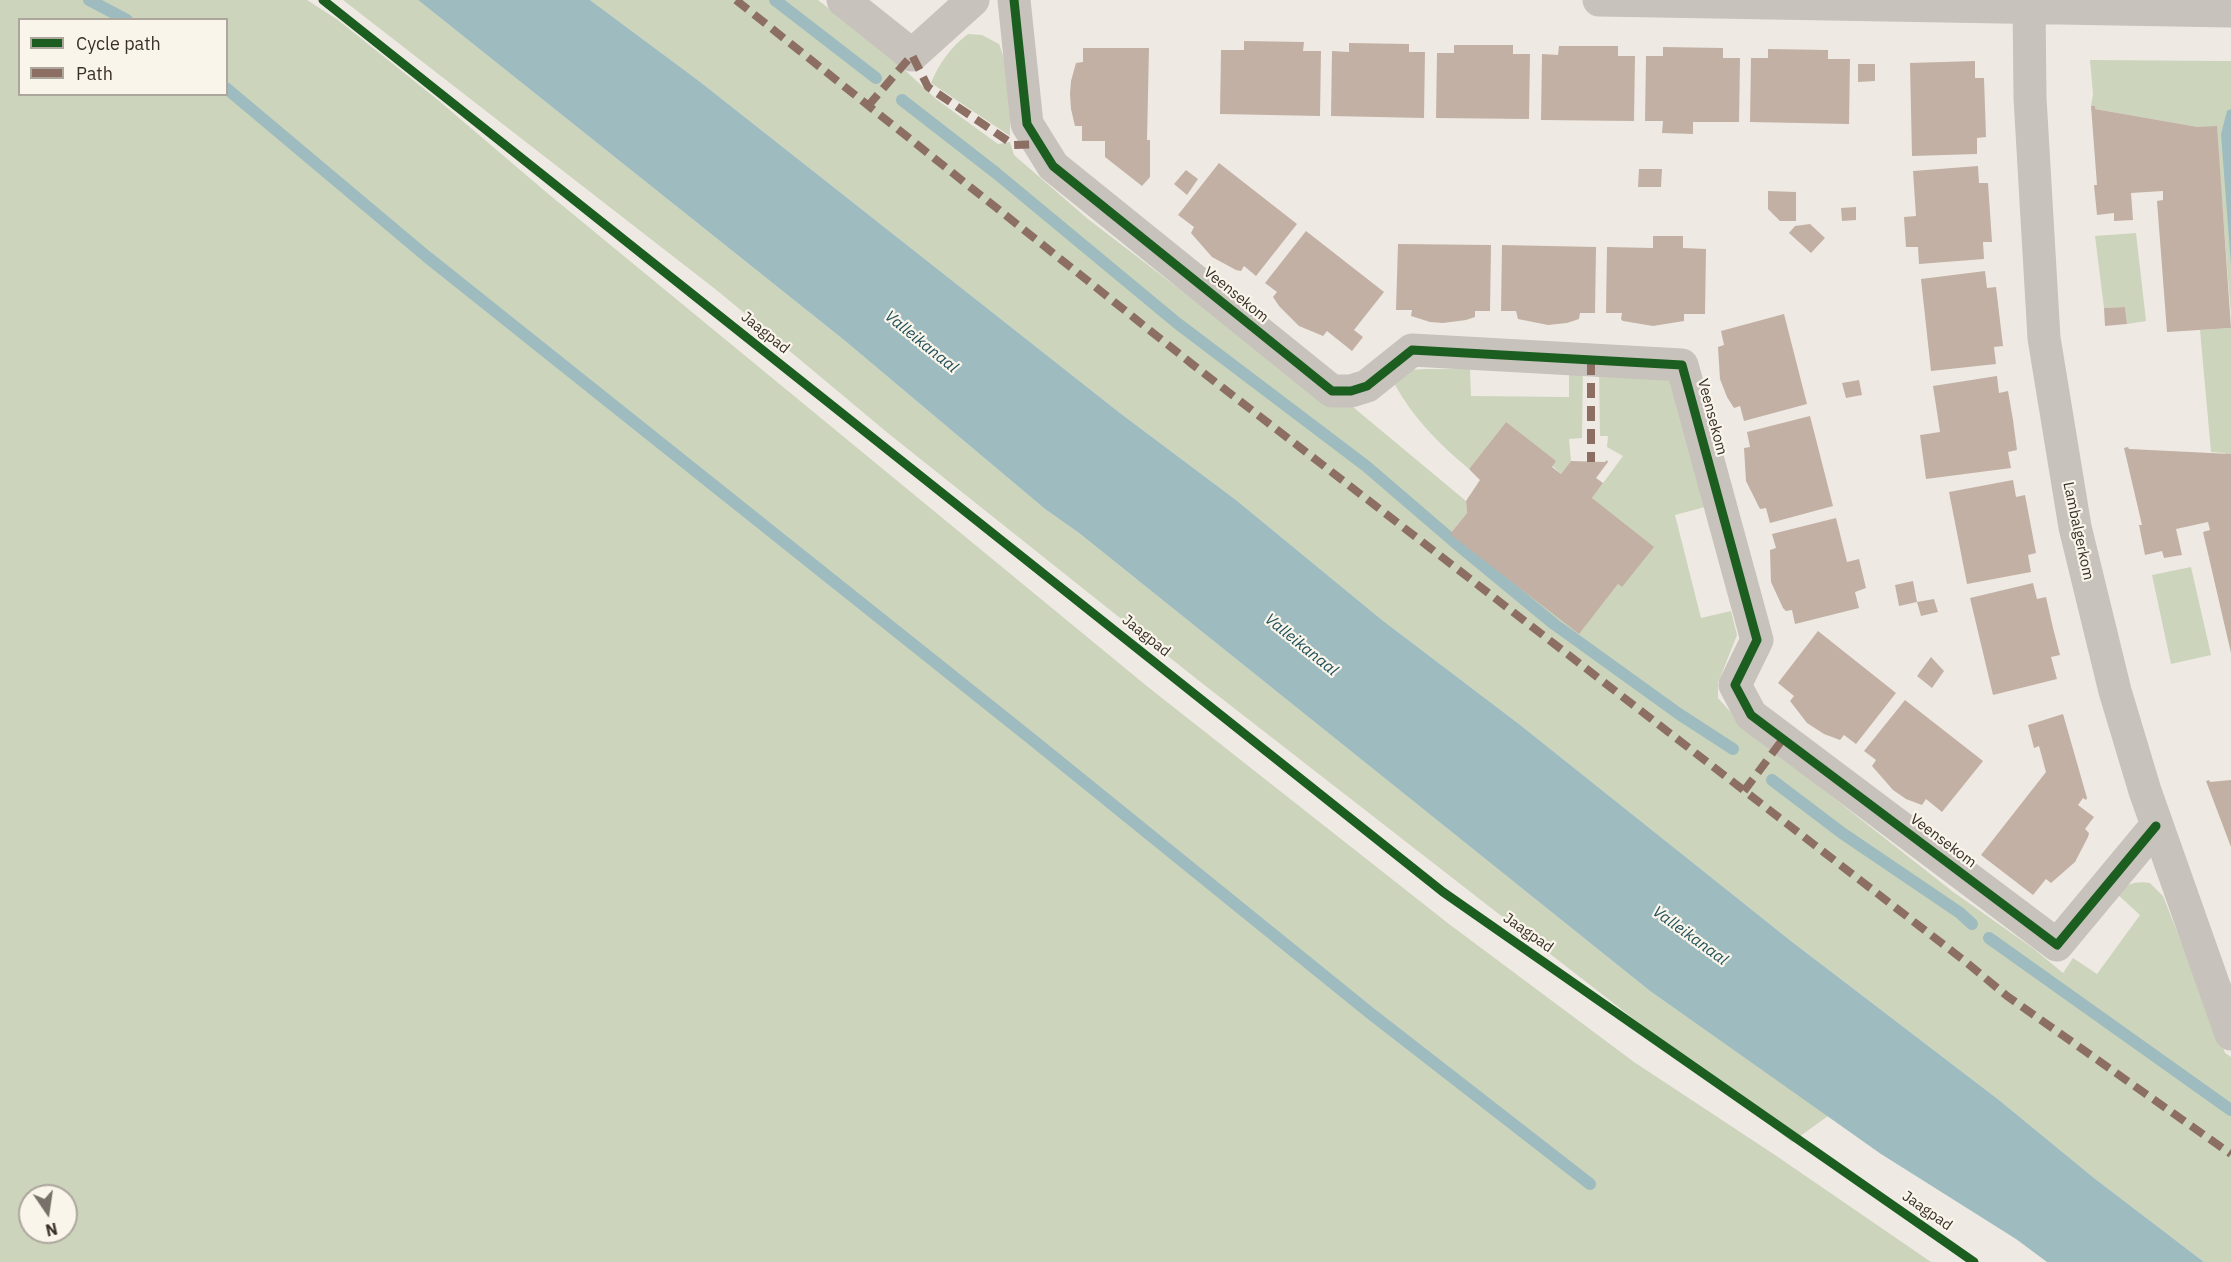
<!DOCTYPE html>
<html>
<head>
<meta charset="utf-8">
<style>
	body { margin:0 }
	#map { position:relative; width:2231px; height:1262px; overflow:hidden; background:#eeeae3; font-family:"IBM Plex Sans",sans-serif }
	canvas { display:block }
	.legend { position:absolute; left:18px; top:18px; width:210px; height:78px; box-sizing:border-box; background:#faf5ea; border:2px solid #aca69d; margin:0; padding:8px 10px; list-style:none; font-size:18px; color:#383029 }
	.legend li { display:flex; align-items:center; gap:12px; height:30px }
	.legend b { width:30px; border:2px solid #aca69d }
	.north { position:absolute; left:18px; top:1184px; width:60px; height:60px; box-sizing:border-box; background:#faf5ea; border:2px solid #aca69d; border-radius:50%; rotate:167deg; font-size:16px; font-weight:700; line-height:24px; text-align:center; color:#383029 }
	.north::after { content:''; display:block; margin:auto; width:21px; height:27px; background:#78716a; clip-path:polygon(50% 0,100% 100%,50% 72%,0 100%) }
</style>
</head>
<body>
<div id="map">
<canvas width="2231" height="1262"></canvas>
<ul class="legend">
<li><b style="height:8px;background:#1b5e20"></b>Cycle path</li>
<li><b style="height:8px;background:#8d6e63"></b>Path</li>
</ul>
<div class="north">N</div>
</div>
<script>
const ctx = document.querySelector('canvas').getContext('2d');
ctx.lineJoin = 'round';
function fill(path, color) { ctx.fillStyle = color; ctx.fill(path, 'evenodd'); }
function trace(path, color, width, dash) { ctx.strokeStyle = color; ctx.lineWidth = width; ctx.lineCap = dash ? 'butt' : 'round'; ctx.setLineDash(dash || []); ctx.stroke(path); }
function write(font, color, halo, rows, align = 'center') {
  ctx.font = font + ' "IBM Plex Sans",sans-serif'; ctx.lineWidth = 4.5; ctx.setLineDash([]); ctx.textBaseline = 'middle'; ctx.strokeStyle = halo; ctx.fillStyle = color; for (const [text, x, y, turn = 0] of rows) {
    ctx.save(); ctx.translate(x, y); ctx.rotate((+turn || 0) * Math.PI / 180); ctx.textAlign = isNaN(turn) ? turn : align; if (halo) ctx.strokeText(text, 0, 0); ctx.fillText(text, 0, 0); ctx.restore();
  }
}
const green = new Path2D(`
	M0 0H307L338 20 438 100 546 192 1148 687 1449 924 1634 1062 1775 1155 1931 1262H0ZM20 20H226V94H20ZM30 1196H66V1232H30Z
	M343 0H418L844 340 1045 509 1079 533 1650 991 1828 1116 1792 1142 1203 684 889 434 719 292Z
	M590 0H818L894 60 936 99 998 144 1010 142 1014 155 1088 219 1315 393 1347 402 1466 501 1467 513 1450 534 1586 624 1618 584 1622 587 1592 498 1623 456 1607 447 1608 436H1600L1599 371 1671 381 1705 507 1675 515 1701 618 1731 611 1737 635 1718 683V698L1746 729 1952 891 2034 949 2063 973 2073 958 2097 974 2140 915 2117 894C2127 883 2136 881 2150 883L2163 896 2225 1053 2231 1057V1262H2204L2094 1178 1999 1100 1791 941 1519 724 1382 620 1236 500 1120 413 699 81Z
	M968 34 982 35 999 44C1012 78 1010 101 1010 136L931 83C939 63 951 47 968 34Z
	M2090 60 2231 61V315L2216 127H2198L2095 109V106H2091L2093 94Z
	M2136 233 2146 321 2127 324 2125 307 2104 308 2095 236Z
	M2231 328V454L2226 455 2225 453 2211 452 2200 330Z
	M1424 369H1470L1471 396 1569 397V369H1583L1582 438 1569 439 1571 461 1561 474 1506 422 1469 469C1439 444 1413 418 1394 383L1410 370Z
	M2191 567 2211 655 2171 664 2152 575Z`);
const water = new Path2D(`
	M418 0H590L699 81 1120 413 1236 500 1382 620 1519 724 1791 941 1999 1100 2094 1178 2204 1262H2047L2016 1239 1881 1154 1650 991 1079 533 1045 509 844 340Z
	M2231 109V265L2221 134 2227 111Z`);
const stream = new Path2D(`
	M89 0 127 20
	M775 0 876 78
	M226 88 426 256 1034 741 1370 1013 1590 1184
	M902 100 996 173 1177 323 1366 466 1458 545 1554 624 1679 714 1733 749
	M1772 780 1842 833 1960 913 1972 924
	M1989 938 2231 1110`);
const building = new Path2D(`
	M1244 41 1304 42 1303 51H1321L1320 116 1220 114 1221 50H1244Z
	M1349 43 1409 44V52H1425L1424 118 1331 116 1332 51 1349 52Z
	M1454 45H1513V54H1530L1529 119 1436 118 1437 53H1454Z
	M1559 46H1618V56H1635L1634 121 1541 120 1542 54 1558 55Z
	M1663 47 1723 48V58H1740L1739 122H1693V134L1662 133 1663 121H1645L1646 56H1663Z
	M1083 48H1149L1147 140H1150V177L1142 186 1105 157V141H1082V126H1075L1071 109 1070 94 1071 81 1076 63 1083 62Z
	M1768 49 1828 50V59H1850L1849 124 1750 122 1751 58H1768Z
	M1975 61V78H1984L1986 137 1977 138V154L1912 156 1910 63Z
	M1858 64H1875V81L1858 82Z
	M2091 106H2095V109L2198 127 2217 126 2231 328 2167 332 2157 201 2163 200V191L2131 193 2133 220 2114 221V213L2097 215 2094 185H2097Z
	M1219 163 1297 224 1256 276 1244 266 1241 271 1236 270 1212 257 1191 233 1194 227 1178 215Z
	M1978 166 1979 183H1988L1992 242H1983L1984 259 1919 264 1918 247H1906L1904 217 1916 216 1913 171Z
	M1639 169H1662L1661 187H1638Z
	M1186 170 1198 179 1187 195 1174 184Z
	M1768 191 1796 192V221H1780L1768 209Z
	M1856 207V220L1842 221 1841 208Z
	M1810 224 1825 238 1811 253 1789 233 1795 226Z
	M1306 231 1384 292 1354 330 1363 337 1352 351 1327 331 1323 336 1299 326 1279 306 1273 297 1277 292 1265 283Z
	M1653 236H1683V248L1706 249 1705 314H1684V321L1653 326 1623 321 1621 319 1622 313H1606L1607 247 1653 248Z
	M1398 244 1491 245 1490 311H1475V317L1466 320 1443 323 1430 322 1411 316 1412 310H1396Z
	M1502 245 1596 247 1595 313H1580L1579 319 1567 323 1548 325 1518 319 1516 311H1501Z
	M1985 271 1987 288 1996 287 2003 346 1994 347 1996 364 1931 371 1921 279Z
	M2125 307 2127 324 2105 326 2104 308Z
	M1784 314 1807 404 1744 421 1740 406 1734 408 1727 397 1720 379 1718 347 1724 345 1721 331Z
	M1997 376 1999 393 2008 391 2013 420 2017 450 2008 452 2011 468 1926 479 1920 435 1940 432 1933 386Z
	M1859 380 1862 395 1846 398 1842 383Z
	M1810 416 1833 506 1770 523 1766 508 1760 509 1746 481 1744 448 1750 447 1747 432Z
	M1506 422 1556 461 1552 467 1561 474 1571 461 1605 462 1607 460 1608 462 1596 478 1603 483 1592 498 1654 547 1622 587 1618 584 1579 634 1450 534 1467 513 1466 501 1480 480 1469 469Z
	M2128 447 2129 449 2231 454V653L2203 532 2210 530 2208 522 2176 529 2182 555 2164 558 2162 551 2145 555 2139 525H2142L2124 448Z
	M2013 480 2016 497 2025 495 2036 553 2028 555 2031 572 1967 584 1949 492Z
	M1836 518 1847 562 1859 559 1866 588 1855 592 1859 608 1795 624 1792 610 1786 611 1783 608 1771 582 1770 550 1776 548 1772 534Z
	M1913 581 1917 602 1934 599 1938 612 1921 616 1917 602 1899 606 1895 585Z
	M2033 583 2037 599 2046 597 2053 628 2060 655 2051 657 2057 679 1993 695 1970 598Z
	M1818 631 1896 693 1856 744 1844 735 1840 740 1824 734 1807 723 1790 701 1794 696 1778 683Z
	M1931 657 1944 671 1932 688 1917 676Z
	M1905 700 1983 761 1942 812 1926 799 1922 805 1906 799 1893 790 1872 766 1876 760 1864 751Z
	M2063 714 2087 798 2086 800 2083 798 2078 805 2094 817 2085 829 2089 833 2088 837 2075 862 2051 883 2046 879 2033 895 1981 855 2046 772 2039 746 2034 748 2028 725Z
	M2209 780 2210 782 2231 780V847L2206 781Z`);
const street = new Path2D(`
	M843 0 912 55 973 0
	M1014 0 1027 124 1053 166 1332 391H1351L1367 386 1412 350 1682 365 1757 640 1735 685 1751 715 2057 945 2156 826
	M1599 0 2231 11
	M2029 0 2030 98 2044 338 2075 527 2115 691 2145 791 2231 1034`);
const quiet = new Path2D(`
	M736 0 1192 364 1966 962 2007 996 2231 1154
	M868 106 912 55 928 87 1014 145 1039 144
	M1591 360V462
	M1744 791 1783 739`);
const cycleway = new Path2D(`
	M323 0 1443 892 1974 1262
	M1014 0 1027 124 1053 166 1332 391H1351L1367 386 1412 350 1682 365 1757 640 1735 685 1751 715 2057 945 2156 826`);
const streetNames = [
	["Veensekom",1236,295,39],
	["Jaagpad",765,333,39],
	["Veensekom",1712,417,75],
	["Lambalgerkom",2078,531,78],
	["Jaagpad",1146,636,39],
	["Veensekom",1943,841,37],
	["Jaagpad",1528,933,35],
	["Jaagpad",1927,1211,35]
];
const waterNames = [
	["Valleikanaal",921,342,39],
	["Valleikanaal",1301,645,39],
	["Valleikanaal",1690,936,36]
];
fill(green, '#ccd4bc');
fill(water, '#9ebcbf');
trace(stream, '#9ebcbf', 12);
fill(building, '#c2b0a4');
trace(street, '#c7c2bb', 33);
trace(quiet, '#8d6e63', 8, [15, 8]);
trace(cycleway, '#1b5e20', 9);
write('15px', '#383029', '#faf5ea', streetNames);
write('italic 16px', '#1e4f5a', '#faf5ea', waterNames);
</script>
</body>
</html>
